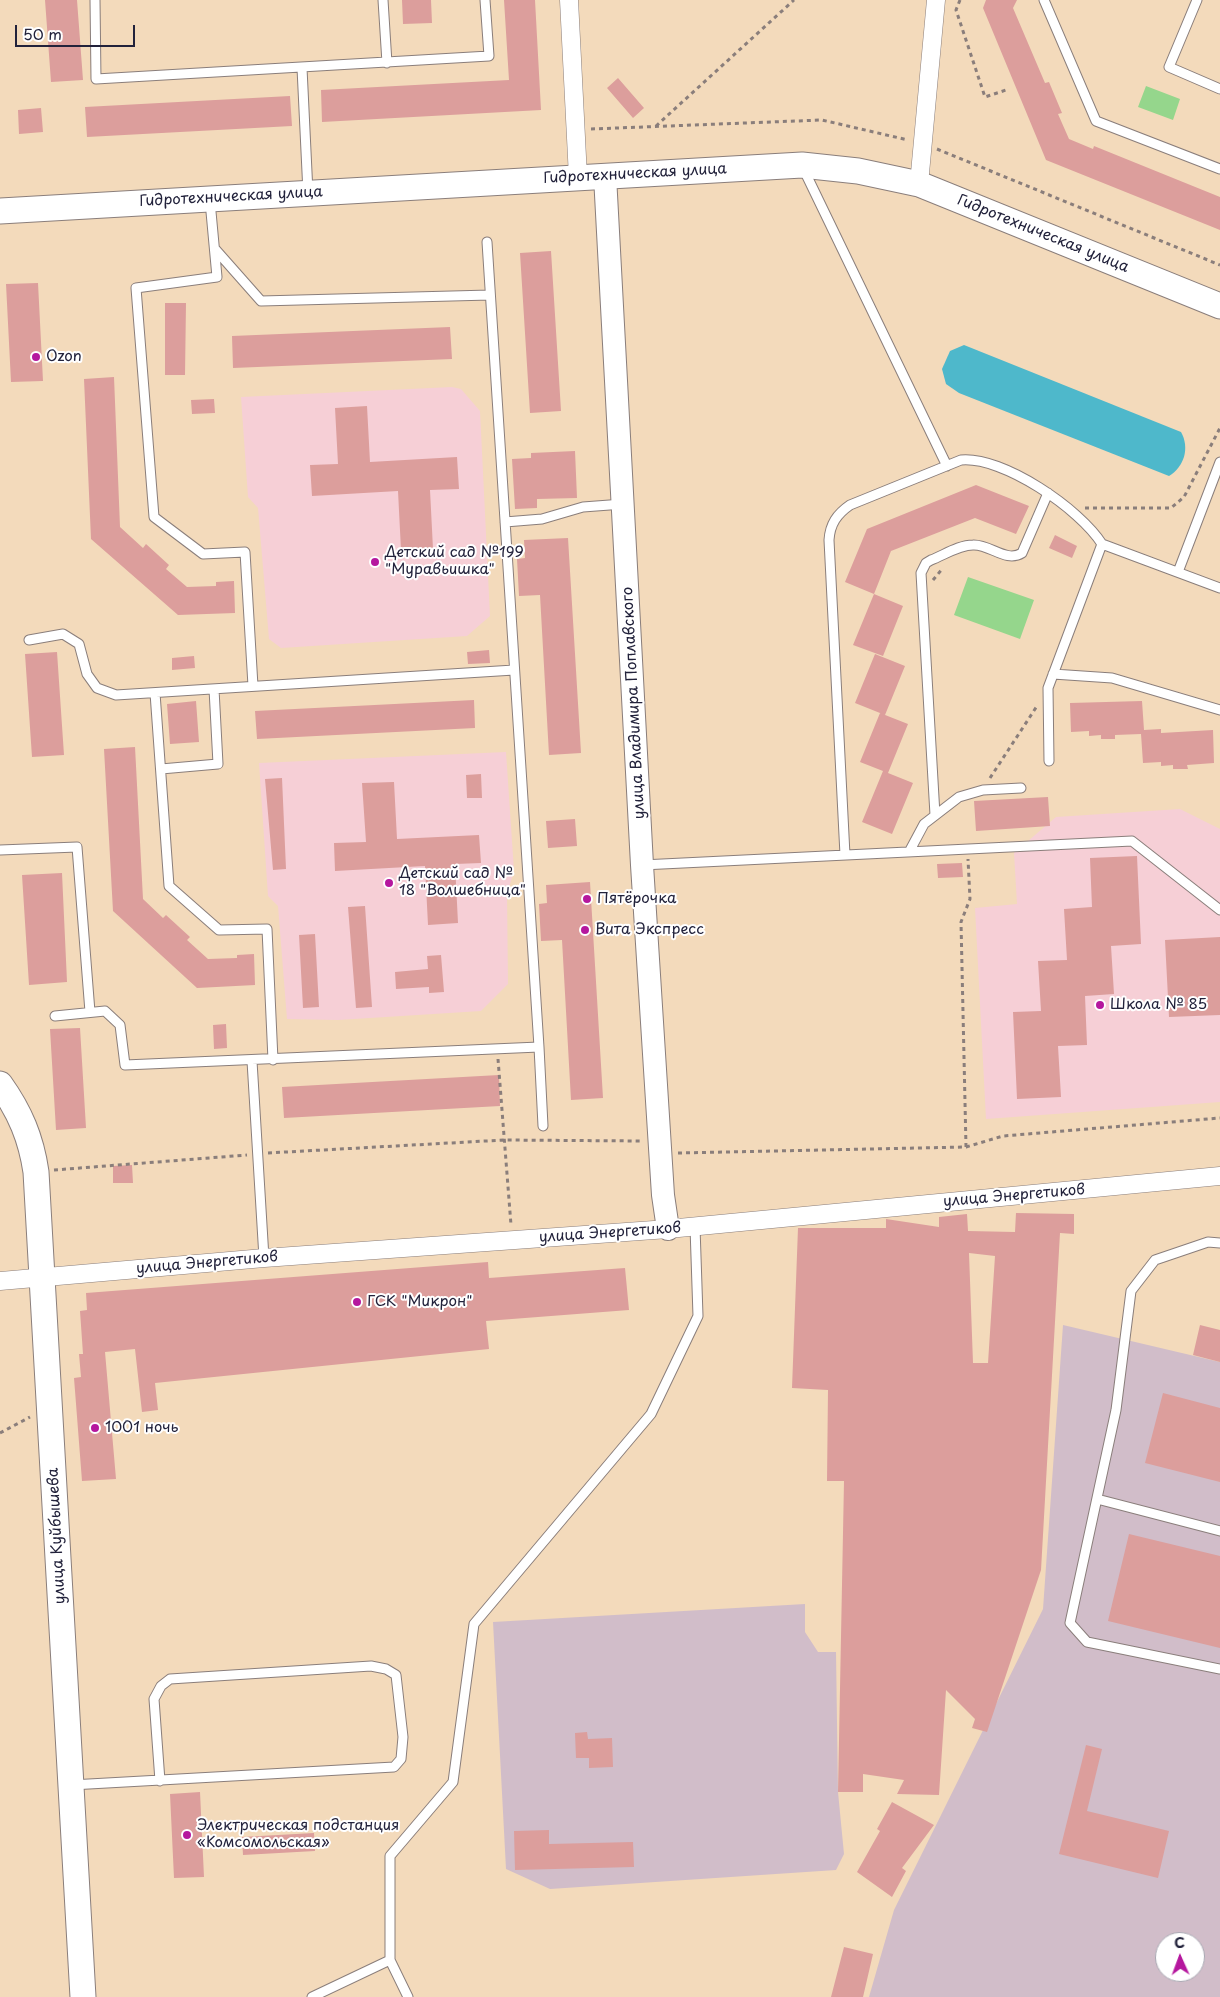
<!DOCTYPE html>
<html>
<head>
<meta charset="utf-8">
<style>
	body { margin:0 }
	#map { position:relative; width:1220px; height:1997px; overflow:hidden; background:#f3dabb; font-family:"Playpen Sans",sans-serif }
	canvas { display:block }
	.north { position:absolute; left:1155px; top:1932px; width:50px; height:50px; box-sizing:border-box; background:#fff; border:1px solid #a7a7b1; border-radius:50%; rotate:358deg; font-size:14px; font-weight:700; line-height:20px; text-align:center; color:#22223b }
	.north::after { content:''; display:block; margin:auto; width:18px; height:22px; background:#b5179e; clip-path:polygon(50% 0,100% 100%,50% 72%,0 100%) }
	.scale { position:absolute; left:15px; top:25px; width:120px; height:22px; box-sizing:border-box; border:2px solid #22223b; border-top:0; padding-left:6px; font-size:15px; line-height:18px; white-space:nowrap; color:#22223b; -webkit-text-stroke:4px #fff; paint-order:stroke }
</style>
</head>
<body>
<div id="map">
<canvas width="1220" height="1997"></canvas>
<div class="north">С</div>
<div class="scale">50 m</div>
</div>
<script>
const ctx = document.querySelector('canvas').getContext('2d');
ctx.lineJoin = 'round';
function fill(path, color) { ctx.fillStyle = color; ctx.fill(path, 'evenodd'); }
function trace(path, color, width, dash) { ctx.strokeStyle = color; ctx.lineWidth = width; ctx.lineCap = dash ? 'butt' : 'round'; ctx.setLineDash(dash || []); ctx.stroke(path); }
function write(font, color, halo, rows, align = 'center') {
  ctx.font = font + ' "Playpen Sans",sans-serif'; ctx.lineWidth = 4; ctx.setLineDash([]); ctx.textBaseline = 'middle'; ctx.strokeStyle = halo; ctx.fillStyle = color; for (const [text, x, y, turn = 0] of rows) {
    ctx.save(); ctx.translate(x, y); ctx.rotate((+turn || 0) * Math.PI / 180); ctx.textAlign = isNaN(turn) ? turn : align; if (halo) ctx.strokeText(text, 0, 0); ctx.fillText(text, 0, 0); ctx.restore();
  }
}
const built = new Path2D(`
	M452 387 461 389 480 411 490 616 467 636 281 648 269 639 258 508 248 497 241 397Z
	M506 752 514 871 507 894 508 984 481 1011 338 1020 287 1019 278 906 268 896 259 763Z
	M1180 809 1220 829V1102L986 1119 975 908 1017 904 1014 853 1056 817Z`);
const industrial = new Path2D(`
	M1063 1325 1220 1362V1997H869L894 1910 1043 1609ZM1165 1942H1195V1972H1165Z
	M805 1604V1632L818 1652H836L838 1792 844 1854 836 1870 550 1889 506 1869 493 1622Z`);
const green = new Path2D(`
	M1146 86 1180 99 1173 120 1138 107Z
	M968 577 1034 600 1020 639 954 615Z`);
const water = new Path2D(`
	M964 345 1181 432C1190 448 1184 467 1169 476L959 393 946 384 942 369 950 351Z`);
const building = new Path2D(`
	M45 0H77L83 80 51 82Z
	M402 0H431L432 23 403 24Z
	M504 0H535L541 110 322 122 321 90 509 80Z
	M986 0H1017L1013 8 1045 83 1049 82 1062 113 1058 114 1069 139 1093 149 1094 146 1220 197V230L1046 160 983 8Z
	M618 78 644 108 633 118 607 88Z
	M290 96 292 126 87 137 85 107Z
	M41 108 43 132 19 134 18 110Z
	M551 251 561 411 530 413 520 253Z
	M38 283 43 381 11 382 6 284Z
	M165 303H186L185 375H165Z
	M450 327 452 359 233 368 232 336Z
	M114 377 120 527 143 548 146 544 169 565 166 569 187 587 216 586V582L234 581 235 613 178 615 91 539 84 379Z
	M214 399 215 413 192 414 191 400Z
	M367 406 370 462 457 457 459 489 430 490 433 549 401 550 398 491 312 496 310 465 338 464 335 408Z
	M575 451 577 498 537 499V508L515 509 512 459 531 458V453Z
	M976 485 1029 506 1016 534 975 518 891 551 874 594 845 582 867 529Z
	M1055 535 1077 546 1072 558 1049 548Z
	M568 538 581 753 549 755 540 595 519 596 517 559 525 558 524 540Z
	M874 594 903 606 883 656 853 645Z
	M489 650 490 663 468 664 467 652Z
	M57 652 64 755 32 757 25 654Z
	M875 654 905 666 885 715 855 703Z
	M194 656 195 668 172 670V658Z
	M474 700 475 728 257 739 255 711Z
	M196 701 199 742 170 744 167 704Z
	M1142 701 1144 730 1161 729V733L1213 730 1214 763 1187 765 1188 769H1173V765L1161 766V762L1143 763 1141 734 1115 735V739H1101V735L1089 736V731L1071 732 1070 703Z
	M880 713 908 724 888 773 913 783 892 834 862 822 883 771 860 762Z
	M135 747 143 899 163 918 166 915 190 937 187 940 208 959 237 958V955L254 954 255 985 197 988 113 911 104 749Z
	M481 774 482 798H467L466 775Z
	M282 778 286 869 273 870 265 779Z
	M394 782 397 839 479 835 481 863 455 864 458 923 428 925 425 866 335 871 334 843 366 842 362 783Z
	M1048 797 1050 826 976 831 974 801Z
	M575 819 577 846 548 848 546 821Z
	M1137 856 1141 944 1111 946 1114 994 1085 996 1087 1045 1058 1046 1061 1097 1017 1099 1013 1012 1041 1011 1038 961 1067 960 1064 909 1092 907 1090 858Z
	M962 863 963 877 938 878 937 864Z
	M62 873 67 982 29 985 22 875Z
	M590 882 603 1098 571 1100 562 940 541 941 539 904 547 903 546 885Z
	M365 906 372 1007 356 1008 348 907Z
	M315 934 319 1007 303 1008 299 935Z
	M1220 937V1015L1169 1017 1165 940Z
	M441 955 444 992 429 993V987L396 989 395 972 428 969 427 956Z
	M226 1024 227 1048 214 1049 213 1025Z
	M80 1028 86 1128 56 1130 50 1029Z
	M499 1075 500 1106 284 1118 282 1087Z
	M132 1165 133 1183H113V1166Z
	M1016 1213 1074 1214V1234L1060 1233 1041 1570 987 1732 972 1728 975 1719 946 1690 939 1795 897 1794 904 1780 863 1774V1792H838L844 1481H827L828 1390 792 1388 798 1228H886V1219L939 1227V1217L967 1214 968 1231 1015 1232ZM969 1253 995 1256 988 1363H973Z
	M488 1262 489 1278 625 1268 629 1310 486 1321 489 1349 155 1383 158 1410 142 1412 135 1349 105 1352 116 1479 82 1481 74 1378 81 1377 79 1354H83L80 1311 87 1310 86 1293Z
	M1200 1325 1220 1330V1362L1193 1355Z
	M1163 1393 1220 1408V1482L1145 1463Z
	M1129 1534 1220 1556V1648L1108 1621Z
	M587 1732 588 1739 612 1738 613 1767 589 1768V1758H576L575 1733Z
	M1086 1745 1102 1749 1087 1811 1169 1831 1158 1878 1059 1854Z
	M200 1792 204 1877 174 1878 170 1794Z
	M892 1802 934 1825 902 1868 906 1871 892 1897 857 1872 880 1831 877 1829Z
	M549 1830V1844L633 1842 634 1867 515 1870 514 1831Z
	M314 1833 315 1851 243 1855 242 1837Z
	M844 1947 873 1954 863 1997H831Z`);
const path = new Path2D(`
	M960 0 956 10 985 97 1006 90
	M656 126 794 0
	M591 129 822 120 908 140
	M937 149 1220 265
	M1085 508H1171L1184 497 1220 428
	M933 580 943 568
	M990 778 1037 706
	M498 1059 511 1225
	M966 1147 961 922 970 899 968 859
	M268 1153 504 1140 642 1141
	M678 1153 966 1147 1003 1136 1220 1118
	M54 1170 247 1155
	M0 1433 30 1417`);
const service = new Path2D(`
	M95 0 96 79 489 56 485 0
	M383 0 387 63
	M1044 0 1096 121 1220 169
	M1197 0 1169 67 1220 89
	M302 68 308 193
	M803 168 947 466
	M210 201 217 277 136 288 154 517 203 554 245 552 253 686
	M487 242 539 1047
	M215 249 261 301 490 295
	M505 522 542 519 583 507 623 504
	M1102 544 1220 588
	M1178 572 1220 462
	M29 640 63 634 79 644 87 674 97 688 116 695 514 670
	M1053 674 1112 678 1220 710
	M155 693 169 886 219 930 267 929 273 1060
	M161 769 218 764 214 689
	M935 815 921 573 926 563 931 560C944 555 959 545 973 545 990 544 1006 563 1022 553L1048 493
	M0 850 77 847 90 1012
	M909 852 924 824 959 797 983 790 1021 788
	M845 855 829 540C830 524 837 514 850 505L961 460C1003 456 1080 509 1102 544L1048 688 1049 761
	M642 865 1132 841 1220 910
	M55 1016 105 1011 120 1025 125 1065 539 1047 543 1126
	M252 1061 264 1258
	M1220 1243 1208 1242 1155 1260 1131 1291 1116 1410 1070 1623 1087 1642 1220 1669
	M1097 1499 1220 1531
	M71 1785 394 1767 401 1759 403 1737 396 1675 386 1669 371 1666 170 1679 161 1686 154 1699 160 1781
	M312 1997 390 1960
	M408 1997 390 1960V1856L453 1782 474 1624 651 1414 698 1316 695 1227`);
const minor = new Path2D(`
	M569 0 578 177
	M919 184 936 0
	M0 1281 264 1258 668 1229 1220 1176`);
const tertiary = new Path2D(`
	M605 176 642 865 663 1195 668 1229`);
const secondary = new Path2D(`
	M0 211 802 165 858 171 919 184 1220 306
	M0 1084C20 1112 31 1138 36 1172L83 1997`);
const markers = [
	[36,357,5,"#b5179e"],
	[375,562,5,"#b5179e"],
	[389,883,5,"#b5179e"],
	[587,899,5,"#b5179e"],
	[585,930,5,"#b5179e"],
	[1100,1005,5,"#b5179e"],
	[357,1302,5,"#b5179e"],
	[95,1428,5,"#b5179e"],
	[187,1835,5,"#b5179e"]
];
const streetNames = [
	["Гидротехническая улица",635,174,-3],
	["Гидротехническая улица",231,197,-3],
	["Гидротехническая улица",1043,234,22],
	["улица Владимира Поплавского",634,703,-93],
	["улица Энергетиков",1014,1196,-5],
	["улица Энергетиков",610,1233,-4],
	["улица Энергетиков",207,1263,-5],
	["улица Куйбышева",57,1536,-93]
];
const poiNames = [
	["Ozon",46,357],
	["Детский сад №199",385,553],
	["\"Муравьишка\"",385,570],
	["Детский сад №",399,874],
	["18 \"Волшебница\"",399,891],
	["Пятёрочка",597,899],
	["Вита Экспресс",595,930],
	["Школа № 85",1110,1005],
	["ГСК \"Микрон\"",367,1302],
	["1001 ночь",105,1428],
	["Электрическая подстанция",197,1826],
	["«Комсомольская»",197,1843]
];
fill(built, '#f6cfd6');
fill(industrial, '#d1bdc9');
fill(green, '#95d68c');
fill(water, '#4eb8cb');
fill(building, '#dc9e9c');
trace(service, '#8a7e7b', 11);
trace(minor, '#8a7e7b', 19);
trace(tertiary, '#8a7e7b', 24);
trace(secondary, '#8a7e7b', 27);
trace(path, '#8a7e7b', 3, [4, 4]);
trace(service, '#fff', 9);
trace(minor, '#fff', 18);
trace(tertiary, '#fff', 22);
trace(secondary, '#fff', 25);
for (const [x, y, r, color] of markers) { const dot = new Path2D(); dot.arc(x, y, r, 0, 2 * Math.PI); ctx.fillStyle = color; ctx.fill(dot); trace(dot, '#fff', 2); }
write('15px', '#22223b', '#fff', streetNames);
write('15px', '#22223b', '#fff', poiNames, 'left');
</script>
</body>
</html>
